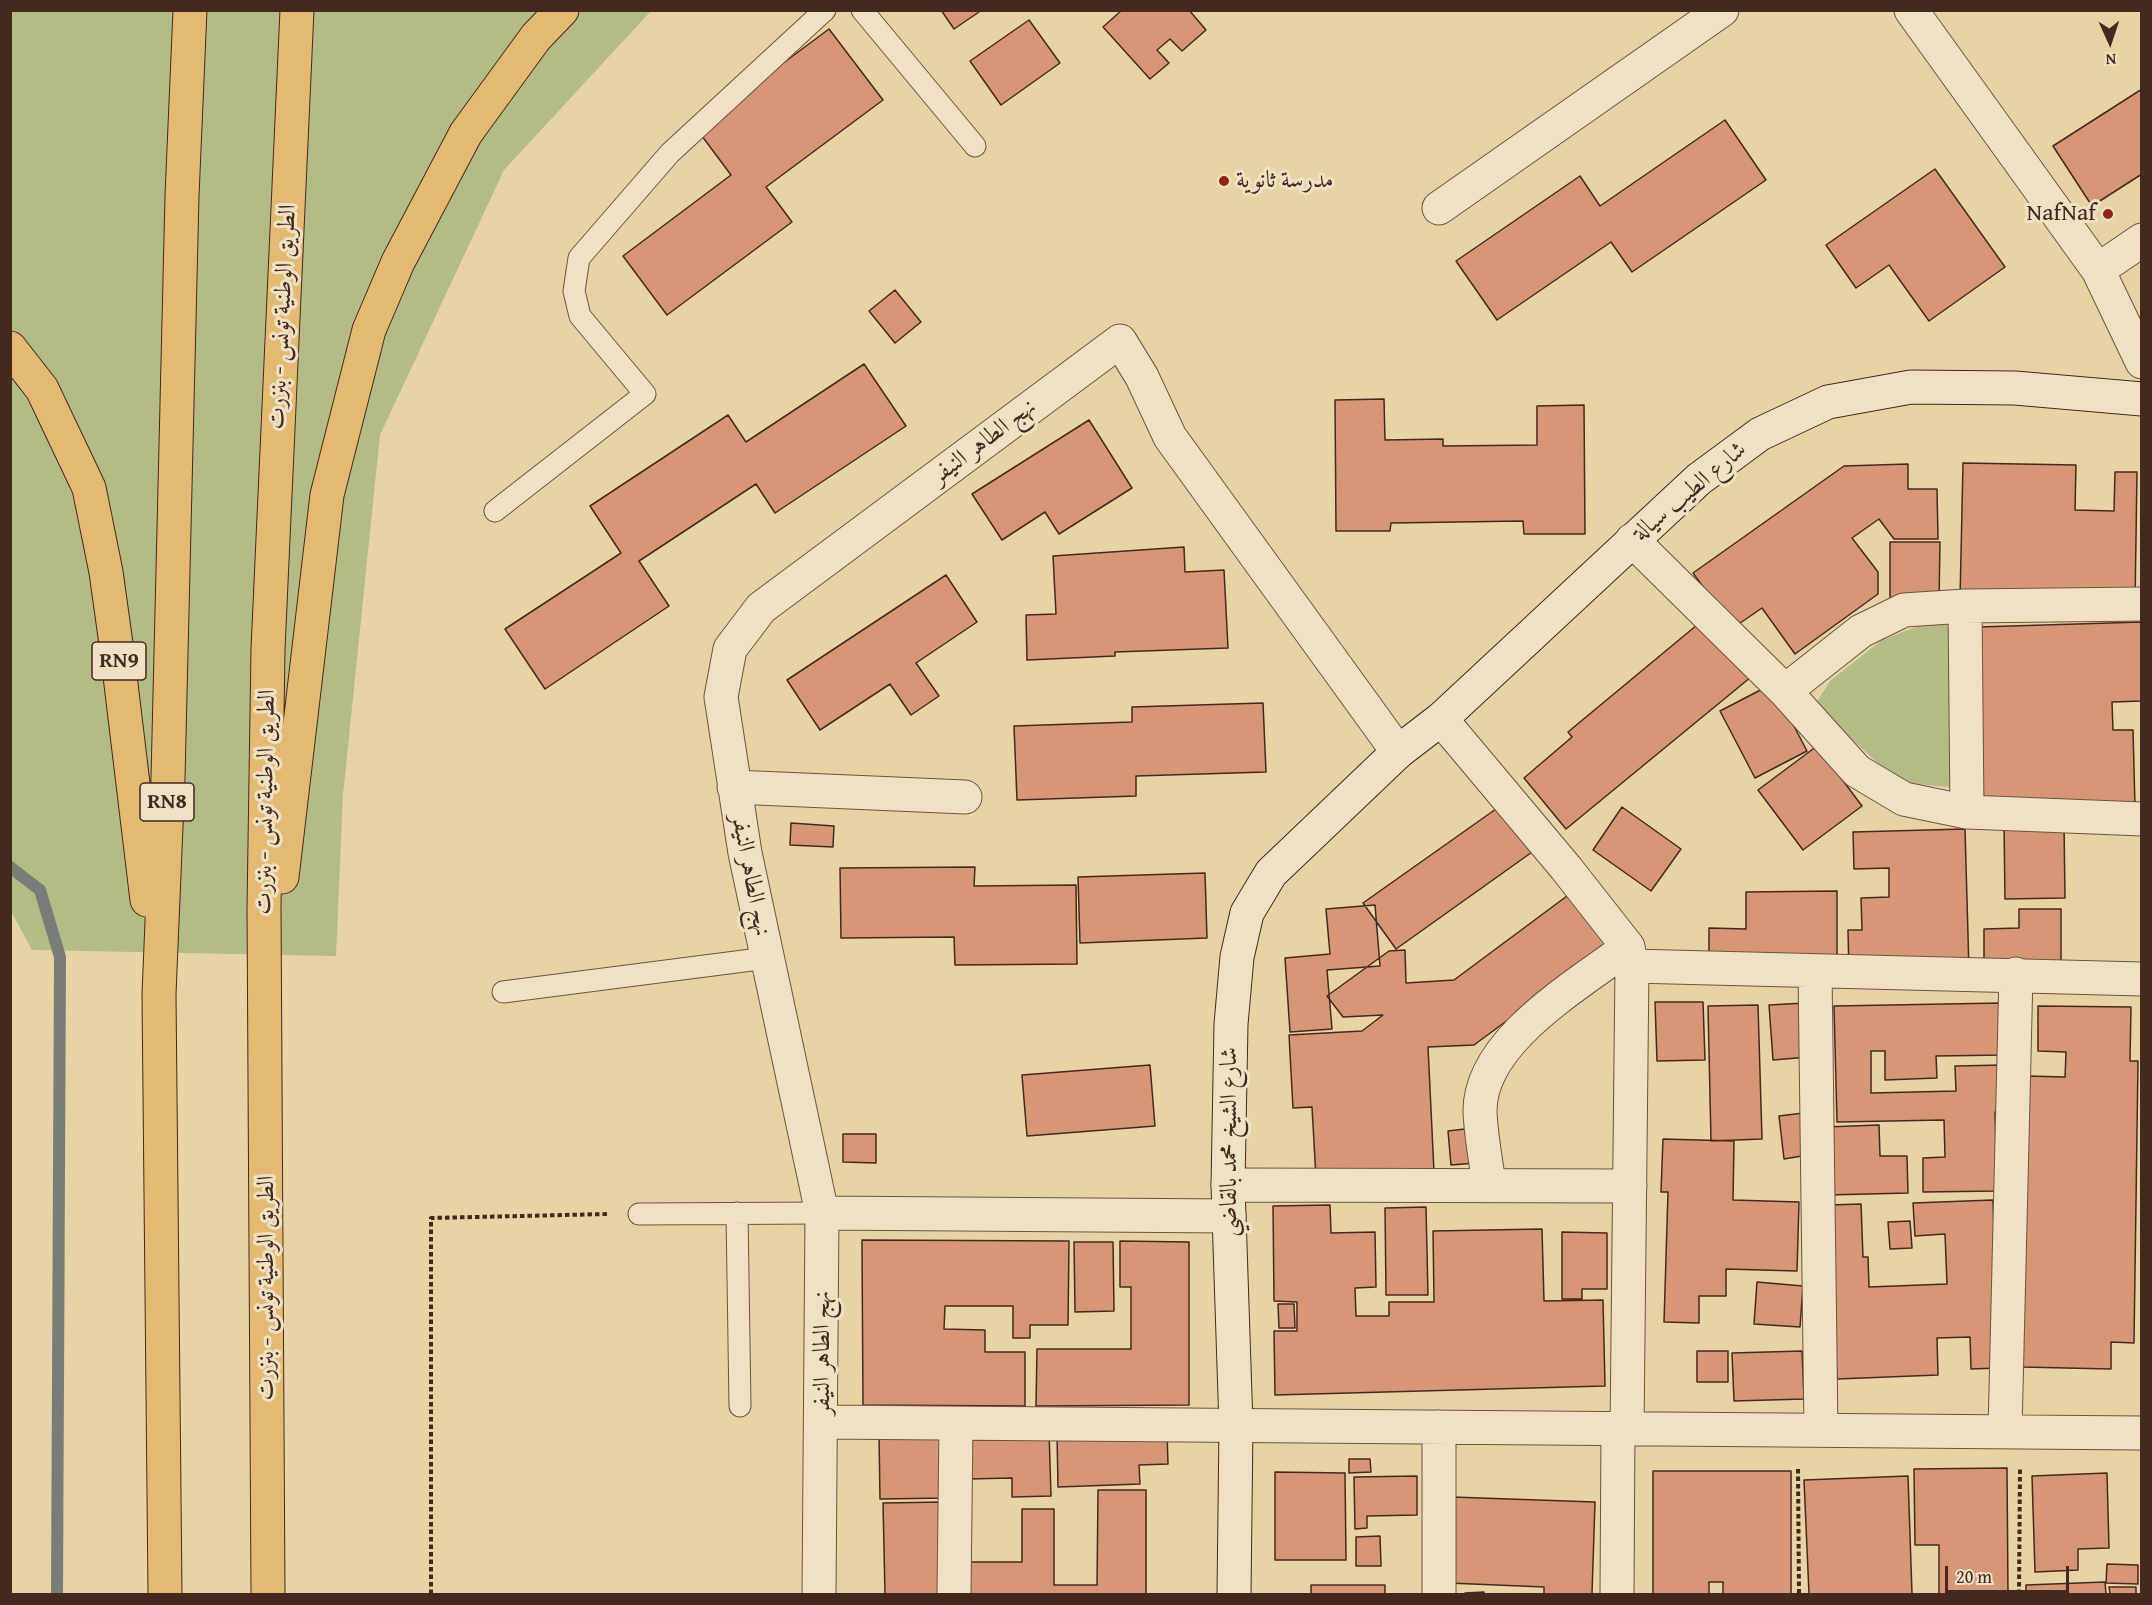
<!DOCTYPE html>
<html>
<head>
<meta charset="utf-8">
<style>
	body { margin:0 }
	#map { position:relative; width:2152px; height:1605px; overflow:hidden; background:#e7d3a4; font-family:"Gentium Book Plus",serif }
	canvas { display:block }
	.frame { position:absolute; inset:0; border:12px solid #45291f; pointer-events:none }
	.north { position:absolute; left:2080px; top:12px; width:60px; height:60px; -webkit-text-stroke:4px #efe2c4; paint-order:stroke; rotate:177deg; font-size:16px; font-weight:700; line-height:24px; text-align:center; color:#45291f }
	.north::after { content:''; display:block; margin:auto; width:21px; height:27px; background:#45291f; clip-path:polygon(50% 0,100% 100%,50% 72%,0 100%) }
	.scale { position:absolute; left:1945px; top:1566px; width:124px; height:27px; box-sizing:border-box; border:3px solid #45291f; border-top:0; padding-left:8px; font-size:18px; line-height:21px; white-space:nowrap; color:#45291f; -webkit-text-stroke:4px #efe2c4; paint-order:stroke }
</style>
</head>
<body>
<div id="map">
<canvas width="2152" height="1605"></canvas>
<div class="frame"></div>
<div class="north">N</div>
<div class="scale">20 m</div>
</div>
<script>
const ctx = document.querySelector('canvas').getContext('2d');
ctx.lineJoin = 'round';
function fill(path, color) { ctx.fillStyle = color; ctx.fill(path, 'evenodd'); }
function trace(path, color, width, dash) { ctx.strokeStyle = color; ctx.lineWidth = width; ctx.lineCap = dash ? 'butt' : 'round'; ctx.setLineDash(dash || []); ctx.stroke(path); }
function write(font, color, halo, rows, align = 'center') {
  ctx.font = font + ' "Gentium Book Plus",Amiri,serif'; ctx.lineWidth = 6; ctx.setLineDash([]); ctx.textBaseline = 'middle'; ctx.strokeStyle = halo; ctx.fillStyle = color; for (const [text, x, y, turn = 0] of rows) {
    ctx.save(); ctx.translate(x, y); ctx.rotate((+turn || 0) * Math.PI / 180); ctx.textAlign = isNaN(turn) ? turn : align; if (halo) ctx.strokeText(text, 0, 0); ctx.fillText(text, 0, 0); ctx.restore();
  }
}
const green = new Path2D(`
	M10 11H651L504 170 380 435 343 795 336 956 32 950 11 911Z
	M1958 619 1965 789 1898 782 1815 705 1830 681 1882 640 1921 625Z`);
const stream = new Path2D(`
	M10 867 40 890 60 957 57 1594`);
const building = new Path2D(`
	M941 10H982L954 29Z
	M1122 10H1189L1206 30 1182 51 1170 39 1157 50 1169 63 1150 79 1103 27Z
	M1029 20 1060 63 1001 105 970 61Z
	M829 29 883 100 766 187 792 222 667 315 623 256 731 175 696 128Z
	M2142 89V174L2092 206 2053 146Z
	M1725 120 1766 180 1632 272 1611 242 1497 320 1456 261 1580 176 1600 206Z
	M1935 169 2005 267 1929 321 1889 265 1856 288 1826 245Z
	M895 290 921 322 895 343 869 311Z
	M864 364 906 426 775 513 756 484 639 561 669 606 545 689 505 629 621 553 590 506 728 415 746 442Z
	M1384 399 1385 440 1443 439V446L1537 445V406L1584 405 1585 534H1524L1523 521 1391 523 1390 531H1336L1335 400Z
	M1089 420 1132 488 1059 534 1045 512 1002 540 972 494Z
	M1963 463 2076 465 2075 510 2114 511 2115 472H2137L2135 603 1960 600Z
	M1908 464V489H1937L1938 539H1894L1879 519 1852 538 1878 572V594L1795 654 1762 608 1733 628 1693 573 1844 466Z
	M1890 542H1940L1939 601H1890Z
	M1184 547 1185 572 1224 570 1228 648 1115 652V656L1027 660 1026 615 1056 614 1053 556Z
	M946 575 977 622 916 663 939 696 911 715 890 684 820 730 787 680Z
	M1703 620 1751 677 1566 829 1524 778 1572 737 1568 732Z
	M2142 622V701L2112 702 2113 730H2133L2135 807 1984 812 1978 627Z
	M1772 684 1807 751 1755 778 1720 711Z
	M1263 703 1266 772 1136 776V796L1017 800 1014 726 1132 722V707Z
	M1817 746 1862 806 1803 850 1758 790Z
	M1503 804 1535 850 1396 949 1363 903Z
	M1622 807 1681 849 1651 891 1593 850Z
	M791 823 834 826 833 847 790 845Z
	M2064 824 2065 898 2005 899 2004 825Z
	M1965 829 1969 970 1849 973 1848 930H1862L1861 898 1889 897V868L1854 869 1853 832Z
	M975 867 974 886 1076 885 1077 964 955 965 954 937 841 938 840 868Z
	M1205 873 1207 938 1080 943 1078 877Z
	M1837 891V971L1709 972V928L1746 929V892Z
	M1571 893 1616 940 1474 1045 1428 1047 1434 1172 1316 1178 1312 1107 1293 1108 1289 1035 1362 1031 1383 1015 1343 1017 1327 996 1389 951 1405 950 1406 983 1454 980Z
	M1375 905 1380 966 1327 970 1332 1029 1290 1032 1285 958 1330 954 1326 909Z
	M2019 909H2061V965H1984V929L2019 928Z
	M1655 1002H1703L1705 1060 1657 1061Z
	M1805 1003 1809 1057 1773 1060 1769 1005Z
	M2002 1003 2003 1055 1936 1056 1937 1078 1885 1080V1051H1871V1093L1956 1091 1955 1066 2003 1065 2004 1112H1995L1997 1191 1923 1192V1158L1945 1157 1944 1120 1837 1122 1834 1006Z
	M1758 1005 1762 1139 1711 1141 1708 1006Z
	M2038 1006 2131 1007 2130 1061H2138L2134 1343 2111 1342V1369L2022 1367 2027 1076 2065 1077 2066 1052 2038 1051Z
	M1150 1065 1155 1126 1027 1136 1022 1075Z
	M1803 1113 1808 1155 1784 1159 1779 1116Z
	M1879 1125 1880 1156H1907L1908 1193 1827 1195 1826 1127Z
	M1473 1128 1476 1163 1451 1165 1448 1131Z
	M843 1134H876V1163L843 1162Z
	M1663 1139 1734 1141 1733 1200 1799 1202 1797 1271 1726 1269V1296H1699V1323L1664 1322 1668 1192H1661Z
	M1993 1200 1999 1368 1971 1369 1970 1337 1937 1338 1938 1375 1837 1379 1830 1205 1861 1204 1863 1257H1868L1869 1287 1947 1284 1945 1234 1915 1236 1913 1203Z
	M1330 1205 1331 1233 1375 1232 1376 1287 1355 1288 1356 1316H1389V1302H1434L1433 1231 1542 1229 1544 1301 1603 1300 1605 1386 1275 1395 1274 1331H1297V1302L1274 1301 1273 1206Z
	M1426 1207 1428 1295H1386L1385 1208Z
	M1910 1221 1912 1248 1890 1249 1888 1222Z
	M1562 1232 1607 1233V1289H1582V1299H1562Z
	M862 1240 1069 1241 1068 1325H1030V1338H1013V1306H945L944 1329 985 1330V1352H1025V1406L863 1405Z
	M1120 1241 1189 1242V1405L1036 1406 1037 1349H1131V1287H1120Z
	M1074 1242H1113L1114 1311 1075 1312Z
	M1757 1282 1803 1286 1800 1327 1754 1324Z
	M1278 1304H1294L1295 1328H1279Z
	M1697 1351H1728V1382H1697Z
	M1802 1351 1804 1399 1734 1401 1732 1353Z
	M1049 1431 1051 1496 1012 1497V1478L968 1479 967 1434Z
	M1167 1432 1168 1464 1139 1465 1140 1484 1058 1487 1057 1435Z
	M946 1433V1498L880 1499 879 1434Z
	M1349 1459H1370L1371 1472 1349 1473Z
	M2007 1468 2008 1594H1939V1545H1915L1914 1469Z
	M1653 1471H1791V1594H1723V1582H1709V1594H1653Z
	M1275 1472 1345 1473 1346 1560H1275Z
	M2107 1473 2109 1548 2078 1549V1570L2035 1572 2032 1476Z
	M1417 1476V1515L1367 1516V1528L1355 1529 1354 1477Z
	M1908 1476 1912 1594H1809L1804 1480Z
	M1098 1490H1146V1594H967V1562H1022V1509H1054V1585H1097Z
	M1452 1497 1595 1502 1592 1594H1544V1587L1449 1583Z
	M943 1502 945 1594H885L883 1503Z
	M1380 1536 1381 1566H1356V1537Z
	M2107 1564 2138 1565V1584L2106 1583Z
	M2105 1582 2106 1594H2026V1585Z
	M1311 1585H1385V1594H1311Z
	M2109 1587H2136V1594H2110Z
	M1484 1592V1594H1465V1593Z`);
const path = new Path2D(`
	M1798 1469 1799 1594
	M431 1594V1218L608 1214
	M2019 1594 2020 1469`);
const lane = new Path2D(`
	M862 10 975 146
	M495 511 645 394 580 316 574 291 579 258 670 153 825 10
	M503 992 767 958
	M737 1213 740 1406
	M639 1214 822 1213`);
const street = new Path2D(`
	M1911 10 2098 270 2142 362
	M1439 208 1722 10
	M2098 270 2142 240
	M1632 540 1785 691 1857 771 1904 799 1967 812 2142 819
	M1965 606 1967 812
	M1785 691 1861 631 1904 610 1965 606 2142 604
	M1441 719 1566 868 1628 947 1632 966 1627 1429
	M734 787 965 797
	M1632 966 2142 979
	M1815 971 1821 1430
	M1228 1185 1630 1186
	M1489 1185C1486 1161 1481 1136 1480 1112 1479 1041 1577 986 1628 947
	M822 1213 1229 1216
	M823 1422 2142 1433
	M1439 1427V1594
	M2005 1431 2016 974
	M819 1594 822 1213 745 853 721 697 730 649 761 608 1120 341 1142 377 1170 437 1398 752
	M954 1594 956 1424
	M1617 1594 1618 1429`);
const secondary = new Path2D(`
	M1234 1594 1236 1426 1228 1185 1231 1024 1237 957 1247 913 1271 873 1398 752 1441 719 1699 479 1760 434 1828 402 1911 387 2015 388 2142 399`);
const highway = new Path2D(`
	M10 348 42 389 89 488 106 572 117 651 147 900
	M282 877 327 495 369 330 398 262 466 133 536 37 562 10
	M165 1594 159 994 168 778 182 196 190 10
	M268 1594 264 908 268 649 297 10`);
const markers = [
	[1224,181,6,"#8f2418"],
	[2108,214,6,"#8f2418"]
];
const shields = [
	[119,661,54],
	[167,802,54]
];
const shieldNames = [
	["RN9",119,661],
	["RN8",167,802]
];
const poiNames = [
	["مدرسة ثانوية",1236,181],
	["NafNaf",2096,214,"right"]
];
const streetNames = [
	["الطريق الوطنية تونس - بنزرت",283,317,-87],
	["نهج الطاهر النيفر",984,442,-37],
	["شارع الطيب سيالة",1690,492,-40],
	["الطريق الوطنية تونس - بنزرت",266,802,-89],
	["نهج الطاهر النيفر",750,875,79],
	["شارع الشيخ محمد بالقاضي",1230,1142,-90],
	["الطريق الوطنية تونس - بنزرت",267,1288,-90],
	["نهج الطاهر النيفر",823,1353,-90]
];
fill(green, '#b4bc86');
trace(stream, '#787e77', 12);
fill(building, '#d79676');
trace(building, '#45291f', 1.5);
trace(lane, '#6e5440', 23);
trace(street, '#6e5440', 35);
trace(secondary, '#45291f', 35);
trace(highway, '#45291f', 35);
trace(path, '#45291f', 4, [4.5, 3]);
trace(lane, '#efe2c4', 21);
trace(street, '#efe2c4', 33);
trace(secondary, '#efe2c4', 33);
trace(highway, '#e4ba72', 33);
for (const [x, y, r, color] of markers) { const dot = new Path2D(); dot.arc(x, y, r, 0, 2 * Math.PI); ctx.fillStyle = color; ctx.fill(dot); trace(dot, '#efe2c4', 2); }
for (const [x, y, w] of shields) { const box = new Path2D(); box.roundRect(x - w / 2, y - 19, w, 38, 4.5); ctx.fillStyle = '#efe2c4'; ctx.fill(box); trace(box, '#45291f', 1.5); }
write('bold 22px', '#45291f', null, shieldNames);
write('24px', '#45291f', '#efe2c4', poiNames, 'left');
write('24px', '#45291f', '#efe2c4', streetNames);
</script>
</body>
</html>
